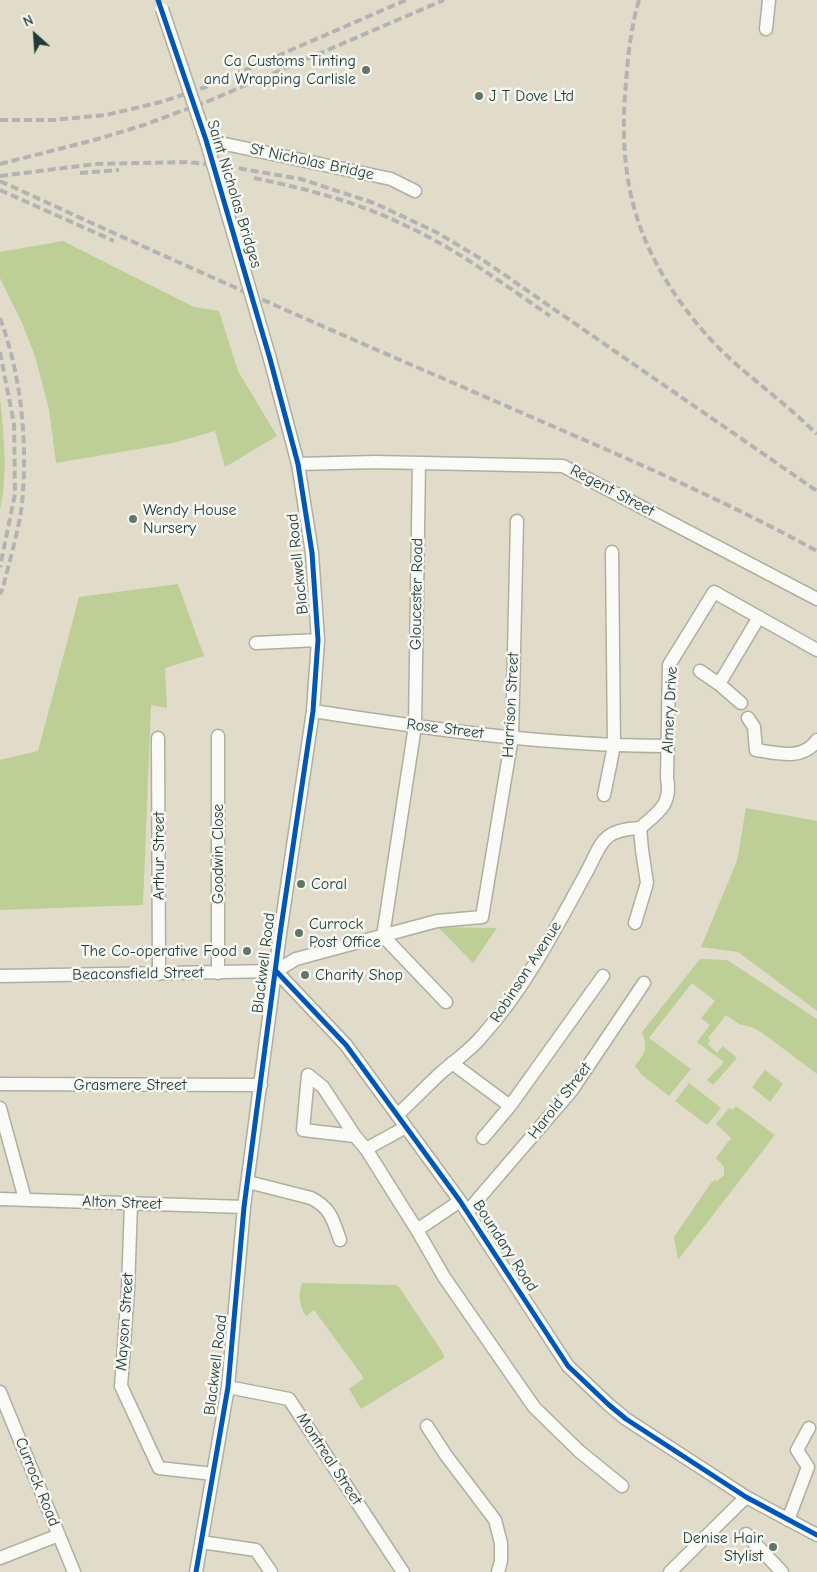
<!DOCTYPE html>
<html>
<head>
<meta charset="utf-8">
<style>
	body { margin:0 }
	#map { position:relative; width:817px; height:1572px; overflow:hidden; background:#e1dcca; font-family:"Comic Neue",sans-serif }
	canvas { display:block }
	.north { position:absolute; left:10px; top:10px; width:50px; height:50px; -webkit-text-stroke:4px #f6f6f2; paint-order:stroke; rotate:334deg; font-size:14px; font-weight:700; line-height:20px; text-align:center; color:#1f3d34 }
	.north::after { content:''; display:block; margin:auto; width:18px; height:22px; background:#1f3d34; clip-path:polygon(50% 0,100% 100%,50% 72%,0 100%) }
</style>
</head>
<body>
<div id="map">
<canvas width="817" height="1572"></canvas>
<div class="north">N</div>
</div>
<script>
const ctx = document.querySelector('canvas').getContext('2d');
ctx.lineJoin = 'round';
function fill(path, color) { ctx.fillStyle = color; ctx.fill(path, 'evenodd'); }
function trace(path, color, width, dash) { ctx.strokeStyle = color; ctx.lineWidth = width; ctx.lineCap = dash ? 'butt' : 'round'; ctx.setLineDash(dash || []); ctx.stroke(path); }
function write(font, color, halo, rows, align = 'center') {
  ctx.font = font + ' "Comic Neue",sans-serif'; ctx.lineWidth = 5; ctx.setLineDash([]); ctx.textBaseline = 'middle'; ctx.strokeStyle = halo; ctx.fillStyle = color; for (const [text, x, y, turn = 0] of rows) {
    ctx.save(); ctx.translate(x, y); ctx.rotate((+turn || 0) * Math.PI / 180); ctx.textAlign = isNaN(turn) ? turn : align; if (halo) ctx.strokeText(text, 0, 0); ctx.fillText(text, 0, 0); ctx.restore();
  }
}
const green = new Path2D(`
	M63 241 194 307 219 311 238 371 277 436 225 467 215 431 173 443 56 463 49 409 35 356 22 323 0 278V252Z
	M0 398C4 435 8 474 0 510Z
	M178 584 204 656 165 668 167 708 151 705 143 905 0 910V760L38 751 79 597Z
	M746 808 817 821V1011L738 952 701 947 737 861Z
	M438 927 497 928 473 963Z
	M700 959 727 960 817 1019V1074L761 1032 754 1028 739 1024 726 1015 708 1038 710 1040 708 1044 717 1053 723 1046 737 1058 713 1085 707 1080 724 1062 697 1042 710 1025 701 1018 715 1001 692 983 649 1038 691 1069 669 1096 642 1075 635 1066C646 1051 648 1049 642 1032Z
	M765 1070 783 1084 770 1102 752 1087Z
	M689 1083 721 1108 707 1125 675 1101Z
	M736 1106 775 1135 678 1260 674 1237 711 1183 715 1180 717 1181 724 1175V1167L716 1158 731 1138 716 1124 729 1108 733 1110Z
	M302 1283 395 1285 399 1287 443 1353 444 1358 361 1409 349 1389 364 1378 314 1310 306 1316C299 1306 298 1295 302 1283Z`);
const minor = new Path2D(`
	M766 29 769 0
	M206 140 391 179 415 191
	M419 463 415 726 383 936 446 1002
	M298 464 375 462 563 466 817 599
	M256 643 318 640
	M700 671 719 684 741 703
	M719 684 759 617
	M313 711C430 729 549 746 668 746
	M748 718 754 727 756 750C777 753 803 761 817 740
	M158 738 159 974
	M604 795 614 746 612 552
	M640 828C659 812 672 804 667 778L669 665 714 592 817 650
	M635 923 647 883 642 850 640 828
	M276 971 346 1045 460 1201 568 1366 609 1405 626 1419 746 1497 817 1535
	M276 971 296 959 437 921 482 917 512 737 517 521
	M218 973V736
	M0 976 276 971
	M452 1063 510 1106
	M0 1084 261 1085
	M0 1108 25 1199
	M397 1115C413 1101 427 1085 443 1071 457 1059 472 1049 483 1035 525 988 555 930 585 875 602 845 599 830 640 828
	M355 1136 323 1087 308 1075 303 1130 355 1136 366 1149 406 1127
	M483 1138 510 1106 603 976
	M366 1149 417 1230 444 1277 534 1407 579 1451 622 1486
	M248 1182 311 1198C331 1208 333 1220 340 1240
	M0 1199 244 1207
	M131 1203 128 1290 121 1386 159 1468 213 1474
	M467 1212 572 1090 644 983
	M417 1230 460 1201
	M228 1387 289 1399 403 1572
	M0 1392 74 1572
	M427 1426 445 1454 495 1520 501 1543V1561L498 1572
	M788 1520 808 1467 797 1450 809 1428
	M746 1534 782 1572
	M201 1542 256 1550 271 1572
	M0 1558 59 1535
	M196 1572 228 1387 244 1207 280 934 313 711 318 640 312 553 298 464 270 359
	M670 1572 746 1497`);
const rail = new Path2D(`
	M639 0C631 27 628 55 626 83 622 125 623 170 635 211 649 260 680 307 714 343 733 363 754 379 774 396 789 408 803 421 817 434
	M0 120H53L106 115 161 102 206 87 406 0
	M0 164 98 139 144 125 211 100 444 0
	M80 173 119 170
	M0 176 95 164 188 162 231 167 301 179 374 203 436 232 483 260 817 491
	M254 178C303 188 354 201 400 223 454 247 502 283 550 316
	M0 181C154 252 309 321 465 388 583 440 704 489 817 551
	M0 190 114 241
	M0 318C20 372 27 434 23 491 22 521 10 558 3 588L0 594
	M0 352 14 424 15 494 0 567`);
const minorBridge = new Path2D(`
	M162 9 206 140 270 359`);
const cycleway = new Path2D(`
	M158 0 206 140 270 359 298 464 312 553 318 640 313 711 280 934 244 1207 228 1387 196 1572
	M276 971 346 1045 460 1201 568 1366 609 1405 626 1419 746 1497 817 1535`);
const markers = [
	[366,70,5,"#637568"],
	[479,96,5,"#637568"],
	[133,519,5,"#637568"],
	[301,884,5,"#637568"],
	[299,933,5,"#637568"],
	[247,951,5,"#637568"],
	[305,975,5,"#637568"],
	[773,1547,5,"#637568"]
];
const poiNames = [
	["Ca Customs Tinting",356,61,"right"],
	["and Wrapping Carlisle",356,79,"right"],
	["J T Dove Ltd",489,96],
	["Wendy House",143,510],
	["Nursery",143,528],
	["Coral",311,884],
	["Currock",309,924],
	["Post Office",309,942],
	["The Co-operative Food",237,951,"right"],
	["Charity Shop",315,975],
	["Denise Hair",763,1538,"right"],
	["Stylist",763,1556,"right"]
];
const streetNames = [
	["St Nicholas Bridge",312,162,12],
	["Saint Nicholas Bridges",234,194,73],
	["Regent Street",612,491,28],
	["Blackwell Road",298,564,-96],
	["Gloucester Road",417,594,-89],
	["Harrison Street",511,705,-87],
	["Almery Drive",670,710,-87],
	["Rose Street",445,729,7],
	["Goodwin Close",218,854,-90],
	["Arthur Street",159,856,-90],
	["Blackwell Road",264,963,-83],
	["Robinson Avenue",526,972,-57],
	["Beaconsfield Street",138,974,-1],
	["Grasmere Street",130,1085],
	["Harold Street",560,1101,-52],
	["Alton Street",122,1203,2],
	["Boundary Road",505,1246,57],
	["Mayson Street",125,1322,-86],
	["Blackwell Road",216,1365,-83],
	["Montreal Street",329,1459,57],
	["Currock Road",37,1482,68]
];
fill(green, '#bdce96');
trace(minor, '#aeaea2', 15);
trace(minor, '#fafaf7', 12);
trace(rail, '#b1b4b0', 4, [8, 4]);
trace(minorBridge, '#aeaea2', 15, []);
trace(minorBridge, '#fafaf7', 12);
trace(cycleway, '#0057b8', 5);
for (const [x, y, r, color] of markers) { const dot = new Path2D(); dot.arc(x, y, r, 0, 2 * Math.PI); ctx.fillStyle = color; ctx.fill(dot); trace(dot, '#f6f6f2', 2); }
write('16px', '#1f3d34', '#f6f6f2', poiNames, 'left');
write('16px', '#1f3d34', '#f6f6f2', streetNames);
</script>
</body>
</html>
